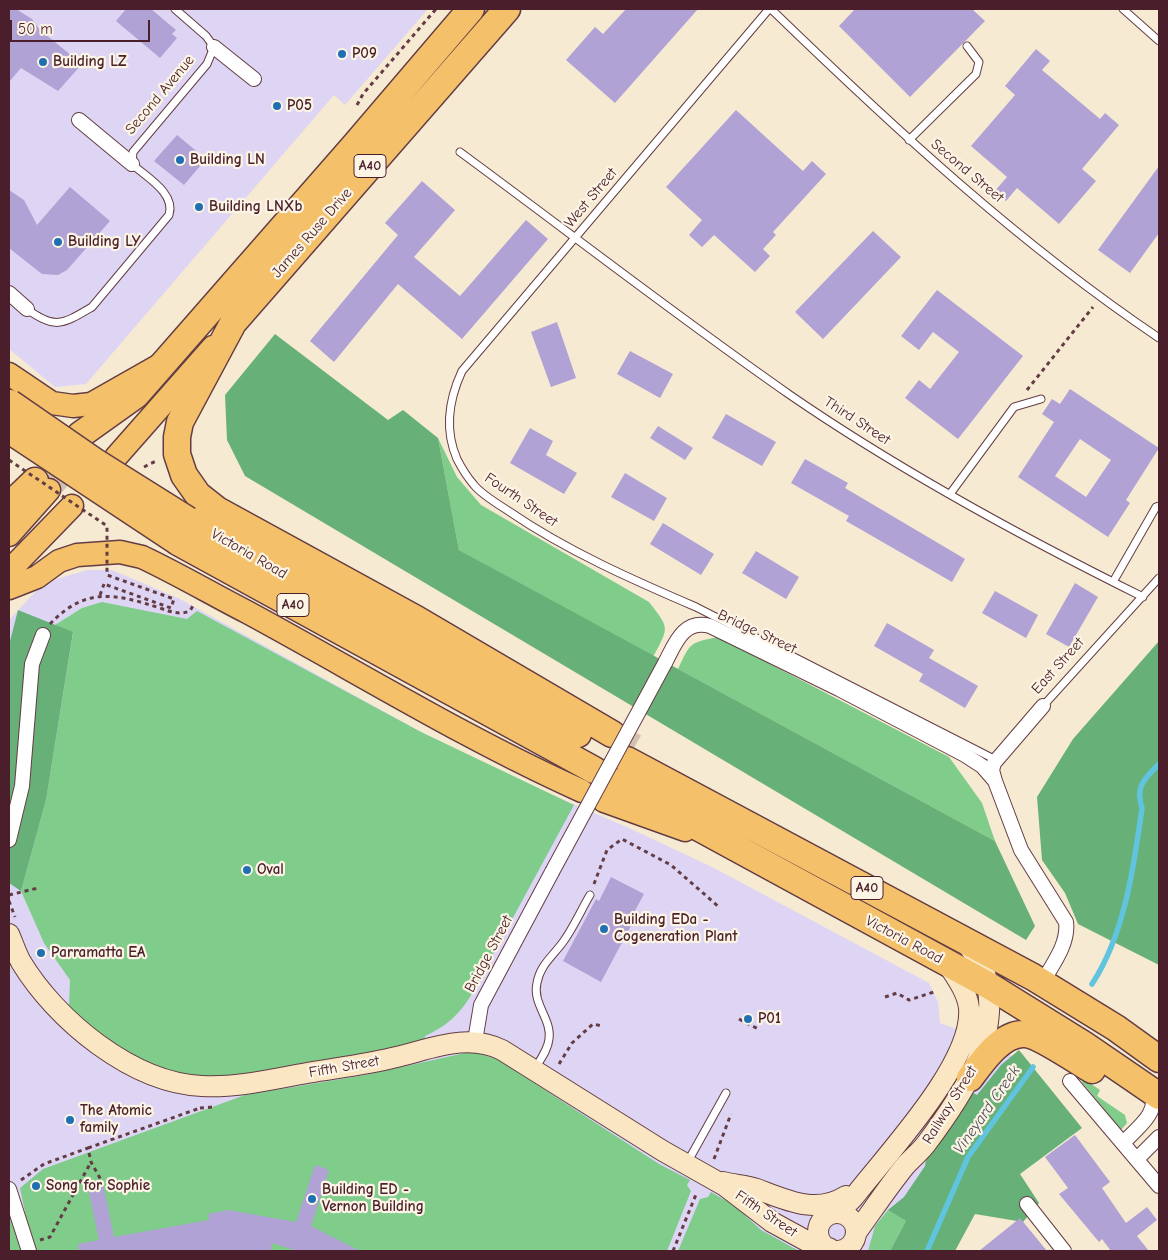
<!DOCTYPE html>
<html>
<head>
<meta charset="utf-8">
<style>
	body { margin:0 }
	#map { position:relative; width:1168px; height:1260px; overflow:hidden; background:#f6ead2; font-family:"Comic Neue",sans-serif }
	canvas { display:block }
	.frame { position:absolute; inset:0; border:10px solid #4a1f2b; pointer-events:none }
	.scale { position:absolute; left:10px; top:20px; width:140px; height:22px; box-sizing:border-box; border:2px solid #4a1f2b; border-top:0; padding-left:6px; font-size:15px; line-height:18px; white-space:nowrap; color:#4a1f2b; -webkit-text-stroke:4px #fcf5e5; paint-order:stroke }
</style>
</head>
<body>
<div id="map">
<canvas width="1168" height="1260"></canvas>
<div class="frame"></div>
<div class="scale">50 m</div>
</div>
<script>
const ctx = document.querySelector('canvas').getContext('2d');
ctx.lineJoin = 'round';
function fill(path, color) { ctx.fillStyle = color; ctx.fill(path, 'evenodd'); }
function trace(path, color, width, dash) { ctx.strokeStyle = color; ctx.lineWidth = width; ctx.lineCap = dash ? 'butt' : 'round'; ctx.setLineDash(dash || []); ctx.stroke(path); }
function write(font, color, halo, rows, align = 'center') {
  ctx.font = font + ' "Comic Neue",sans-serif'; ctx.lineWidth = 4.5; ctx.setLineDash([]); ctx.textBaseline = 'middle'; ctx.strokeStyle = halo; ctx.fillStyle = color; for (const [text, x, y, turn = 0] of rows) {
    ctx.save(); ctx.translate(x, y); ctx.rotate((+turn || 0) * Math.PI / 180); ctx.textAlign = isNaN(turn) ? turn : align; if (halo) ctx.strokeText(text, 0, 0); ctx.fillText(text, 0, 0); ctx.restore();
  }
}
const built = new Path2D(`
	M9 9H426L427 10 345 105 334 95 86 384 55 387 9 349Z
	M87 570H112L180 599 421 732 534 787 629 828 712 867 929 983 938 1002 940 1023 991 1042 1019 1060 899 1251H9V620L35 592 57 579Z`);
const green = new Path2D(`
	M438 438 457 477 481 505 649 602C670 629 669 627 653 657L459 550Z
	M102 602 187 619 197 611 421 732 574 805 470 997C458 1016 445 1027 425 1036L424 1042 346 1059 211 1079 173 1076 98 1037 69 1006 70 980 44 943 21 891 46 800 73 633 55 625 82 608Z
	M718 637 949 757 982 803 995 841 678 669C691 642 689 643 718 637Z
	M465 1053H476L497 1059 659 1164 690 1180 687 1185 691 1191 667 1251H33L20 1188 43 1169 245 1095 365 1075Z
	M1084 1079 1100 1090 1097 1096 1125 1115 1127 1123 1121 1130 1082 1082Z
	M711 1192 735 1206 761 1230 799 1251H678L700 1199 708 1197Z
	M888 1210 906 1221 890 1251H868L875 1226Z
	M9 1214 23 1251H10Z`);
const forest = new Path2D(`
	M275 334 388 420 403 410 438 438 459 550 995 841 1035 926 1026 940 245 476 227 440 225 395Z
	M18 610 73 632 46 800 21 891 9 883V645Z
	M1159 641V965L1078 924 1065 893 1042 860 1037 797 1073 739Z
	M1019 1050 1082 1128 1020 1174 1039 1203 1023 1222 975 1214 955 1251H890L906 1221 888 1210 904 1197 925 1166 927 1150 967 1089 977 1095 1001 1065Z`);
const stream = new Path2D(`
	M1092 984C1125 934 1134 865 1142 808 1135 787 1144 779 1159 764
	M927 1251 968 1157 1033 1067`);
const building = new Path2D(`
	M9 9H16L32 19 40 30 82 64 58 91 21 68 9 82Z
	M126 9H151L176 30 172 34 177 38 160 58 116 21Z
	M626 9H698L615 103 566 60 595 27 603 34Z
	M855 9H972L985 21 910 97 839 26Z
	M1036 49 1050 61 1042 70 1100 119 1105 113 1119 125 1082 169 1096 181 1059 224 1017 188 1006 201 994 192 1007 177 971 146 1015 95 1005 86Z
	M736 110 803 171 812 161 826 174 773 232 776 235 763 249 770 256 755 272 714 235 702 247 689 235 702 220 666 187Z
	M177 135 206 159 184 185 154 161Z
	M1159 166V233L1130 273 1098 250Z
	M422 181 455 210 414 257 460 296 526 220 548 239 462 339 398 284 334 362 310 341 398 235 385 223Z
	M70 187 110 221 67 270 58 275 42 274 9 248V190L24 200 37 225Z
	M873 231 901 257 823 339 795 312Z
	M937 290 1023 356 958 439 905 398 919 380 930 389 959 352 933 332 919 350 901 336Z
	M557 322 576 378 551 387 531 332Z
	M630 351 673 374 660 398 617 374Z
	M1070 389 1159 448 1126 500 1130 503 1108 537 1018 477 1054 422 1042 414 1052 399 1060 404ZM1080 439 1111 460 1086 497 1055 476Z
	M726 414 776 442 762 466 712 438Z
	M658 426 693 448 685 460 650 438Z
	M530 428 553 441 546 455 577 473 564 494 510 463Z
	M805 459 848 483 845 488 965 559 952 582 846 521 849 516 791 483Z
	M625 473 667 498 654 521 611 497Z
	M663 523 714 554 701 575 650 544Z
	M756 551 799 577 786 599 742 573Z
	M1075 583 1098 597 1069 647 1046 634Z
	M995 591 1038 615 1026 638 982 613Z
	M887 623 934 650 929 658 978 686 965 708 919 681 923 674 874 646Z
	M611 877 644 894 631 918 634 920 601 982 563 961 596 899 599 901Z
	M1075 1135 1110 1182 1102 1188 1126 1223 1147 1207 1157 1220 1137 1236 1149 1251H1111L1102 1239 1099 1242 1059 1194 1068 1188 1045 1157Z
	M315 1165 329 1170 311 1226 360 1251H297L272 1243 271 1251H79L78 1244 99 1240 88 1188 103 1184 114 1237 209 1220 208 1214 228 1210 296 1222Z
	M1020 1218 1047 1251H979Z`);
const primaryTunnel = new Path2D(`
	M49 490 92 443`);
const highwayTunnel = new Path2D(`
	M612 734 635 747`);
const path = new Path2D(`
	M357 105 363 94 436 9
	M1027 390 1093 307
	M144 467 156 461
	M100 595 104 584
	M50 624C86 586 116 594 160 608 171 612 179 615 190 611L194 604
	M594 884 607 850 622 839 671 865 719 907
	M9 895 38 888
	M9 901 15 917
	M885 997 897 993 909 1000 937 991
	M739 1019 760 1030
	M559 1064 572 1043 593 1024 602 1026
	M200 1108 213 1107
	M88 1148 200 1108
	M714 1159 731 1114
	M21 1180 44 1164 88 1148 91 1162 101 1180 99 1185
	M40 1240 50 1237 91 1162
	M673 1251 697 1192`);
const lane = new Path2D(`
	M769 9 462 371C449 399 444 429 457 459 461 467 468 478 474 485 482 495 498 504 510 512 567 551 633 580 696 607L996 760
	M771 9C893 127 1018 243 1159 338
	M1123 9 1159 41
	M909 140 976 74 979 62 967 46
	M460 152C570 233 678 317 790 395 902 472 1022 537 1143 597
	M27 309C55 330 63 324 92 307L169 215C176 193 146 177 132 164L133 152 207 64 214 47 206 36 175 9
	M950 494 1014 407 1041 399
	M1113 582 1156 507 1159 506
	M1043 706 1159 578
	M534 1070C540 1060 548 1050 549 1039 552 1019 532 1004 537 983 540 965 553 956 563 942 574 927 581 910 590 895
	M687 1163 726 1093`);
const street = new Path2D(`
	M214 47 254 79
	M79 120 132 164
	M9 293 27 309
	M665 663C675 644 683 619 710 626L839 689 965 755 982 766 995 781 1021 850 1066 922C1069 944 1052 965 1042 983
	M995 781 992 770 994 763 1043 706
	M9 840 22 786 32 664 43 635
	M475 1041 481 1005 552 872
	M1070 1081 1159 1186
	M1123 1143C1136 1129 1161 1112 1151 1091
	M1137 1159 1159 1137
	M9 1189 29 1251
	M1027 1204 1064 1251`);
const secondary = new Path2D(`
	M9 934C13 943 16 953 21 962 56 1020 132 1083 202 1086 237 1088 273 1079 307 1073 335 1068 364 1065 392 1058 429 1050 466 1032 502 1050L663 1151 725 1186 772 1222 814 1245 829 1248
	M723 1182C734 1185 746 1185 757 1189 786 1200 816 1215 846 1196
	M832 1213 845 1206 853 1198C886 1155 974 1063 969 1008 967 991 955 976 947 963
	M818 1232a19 19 0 1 1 38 0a19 19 0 1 1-38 0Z
	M856 1233C872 1211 888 1187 905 1166 912 1158 920 1152 926 1144 962 1096 1001 1039 986 977 983 964 972 952 965 941`);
const primary = new Path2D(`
	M9 374 52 403 73 406 91 404 158 366
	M116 457 213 347
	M9 535 49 490
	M9 571 72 506
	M9 588 37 577 59 561 77 555 120 552 142 557C178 574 212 594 247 612 358 672 466 739 582 791
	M604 801 685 830`);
const highway = new Path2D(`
	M507 9 233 323 180 422 177 437V454L184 475 198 495 217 510 416 619 612 734
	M80 435 136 395 354 146 471 9
	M9 506 35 481
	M188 520 403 641 578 734
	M178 542 594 770
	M627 760 1033 977 1116 1028 1159 1059
	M615 782 988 985 1083 1044 1159 1096
	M970 1078C982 1062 1001 1034 1023 1034 1036 1033 1079 1062 1092 1070`);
const pathBridge = new Path2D(`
	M9 460 107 526V575L174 599 171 608 104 584`);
const streetBridge = new Path2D(`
	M552 872 665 663`);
const highwayBridge = new Path2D(`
	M10 403 94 461 188 520
	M9 430 178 542`);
const markers = [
	[342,54,5,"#1f6fb2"],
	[43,62,5,"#1f6fb2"],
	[277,106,5,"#1f6fb2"],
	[180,160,5,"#1f6fb2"],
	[199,207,5,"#1f6fb2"],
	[58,242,5,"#1f6fb2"],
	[247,870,5,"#1f6fb2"],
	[604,929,5,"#1f6fb2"],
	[41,953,5,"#1f6fb2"],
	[748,1019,5,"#1f6fb2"],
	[70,1120,5,"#1f6fb2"],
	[36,1186,5,"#1f6fb2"],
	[312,1199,5,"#1f6fb2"]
];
const shields = [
	[370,166,32],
	[293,605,32],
	[867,888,32]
];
const shieldNames = [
	["A40",370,166],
	["A40",293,605],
	["A40",867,888]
];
const poiNames = [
	["P09",352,54],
	["Building LZ",53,62],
	["P05",287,106],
	["Building LN",190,160],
	["Building LNXb",209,207],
	["Building LY",68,242],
	["Oval",257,870],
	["Building EDa -",614,920],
	["Cogeneration Plant",614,937],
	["Parramatta EA",51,953],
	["P01",758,1019],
	["The Atomic",80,1111],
	["family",80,1128],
	["Song for Sophie",46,1186],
	["Building ED -",322,1190],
	["Vernon Building",322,1207]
];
const streetNames = [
	["Second Avenue",160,95,-50],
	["Second Street",967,171,40],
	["West Street",591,198,-50],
	["James Ruse Drive",312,233,-49],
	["Third Street",857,421,33],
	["Fourth Street",521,500,34],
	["Victoria Road",249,554,30],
	["Bridge Street",757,632,25],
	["East Street",1058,666,-48],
	["Victoria Road",904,940,28],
	["Bridge Street",489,954,-62],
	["Fifth Street",344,1067,-10],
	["Railway Street",950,1105,-58],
	["Fifth Street",766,1214,34]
];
const waterNames = [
	["Vineyard Creek",987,1110,-55]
];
fill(built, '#ded5f5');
fill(green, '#7fcc8b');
fill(forest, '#67b077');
trace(stream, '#60c4de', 5.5);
fill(building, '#b0a2d5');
trace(primaryTunnel, '#d4c1b1', 22, [22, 11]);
trace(highwayTunnel, '#d4c1b1', 26, [26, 13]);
trace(lane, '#643d44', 9);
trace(street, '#643d44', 16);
trace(secondary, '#643d44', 22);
trace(primary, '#643d44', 25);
trace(highway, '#643d44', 29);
trace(path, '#643d44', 3, [4, 4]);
trace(lane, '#fff', 7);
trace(street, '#fff', 14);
trace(secondary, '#fbe6c3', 20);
trace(primary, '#f4c16a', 22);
trace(highway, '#f4c16a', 26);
trace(streetBridge, '#643d44', 16, []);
trace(highwayBridge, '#643d44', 29, []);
trace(pathBridge, '#643d44', 3, [4, 4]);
trace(streetBridge, '#fff', 14);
trace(highwayBridge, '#f4c16a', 26);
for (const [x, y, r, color] of markers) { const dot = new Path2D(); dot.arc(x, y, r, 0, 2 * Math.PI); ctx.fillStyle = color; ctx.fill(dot); trace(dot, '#fcf5e5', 2); }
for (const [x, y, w] of shields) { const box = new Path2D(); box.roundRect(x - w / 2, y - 11.5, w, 23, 4); ctx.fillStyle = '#fcf5e5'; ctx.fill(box); trace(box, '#4a1f2b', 1); }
write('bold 14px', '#4a1f2b', null, shieldNames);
write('bold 15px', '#4a1f2b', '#fcf5e5', poiNames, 'left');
write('15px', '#4a1f2b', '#fcf5e5', streetNames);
write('italic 16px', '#515161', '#fcf5e5', waterNames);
</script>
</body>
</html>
